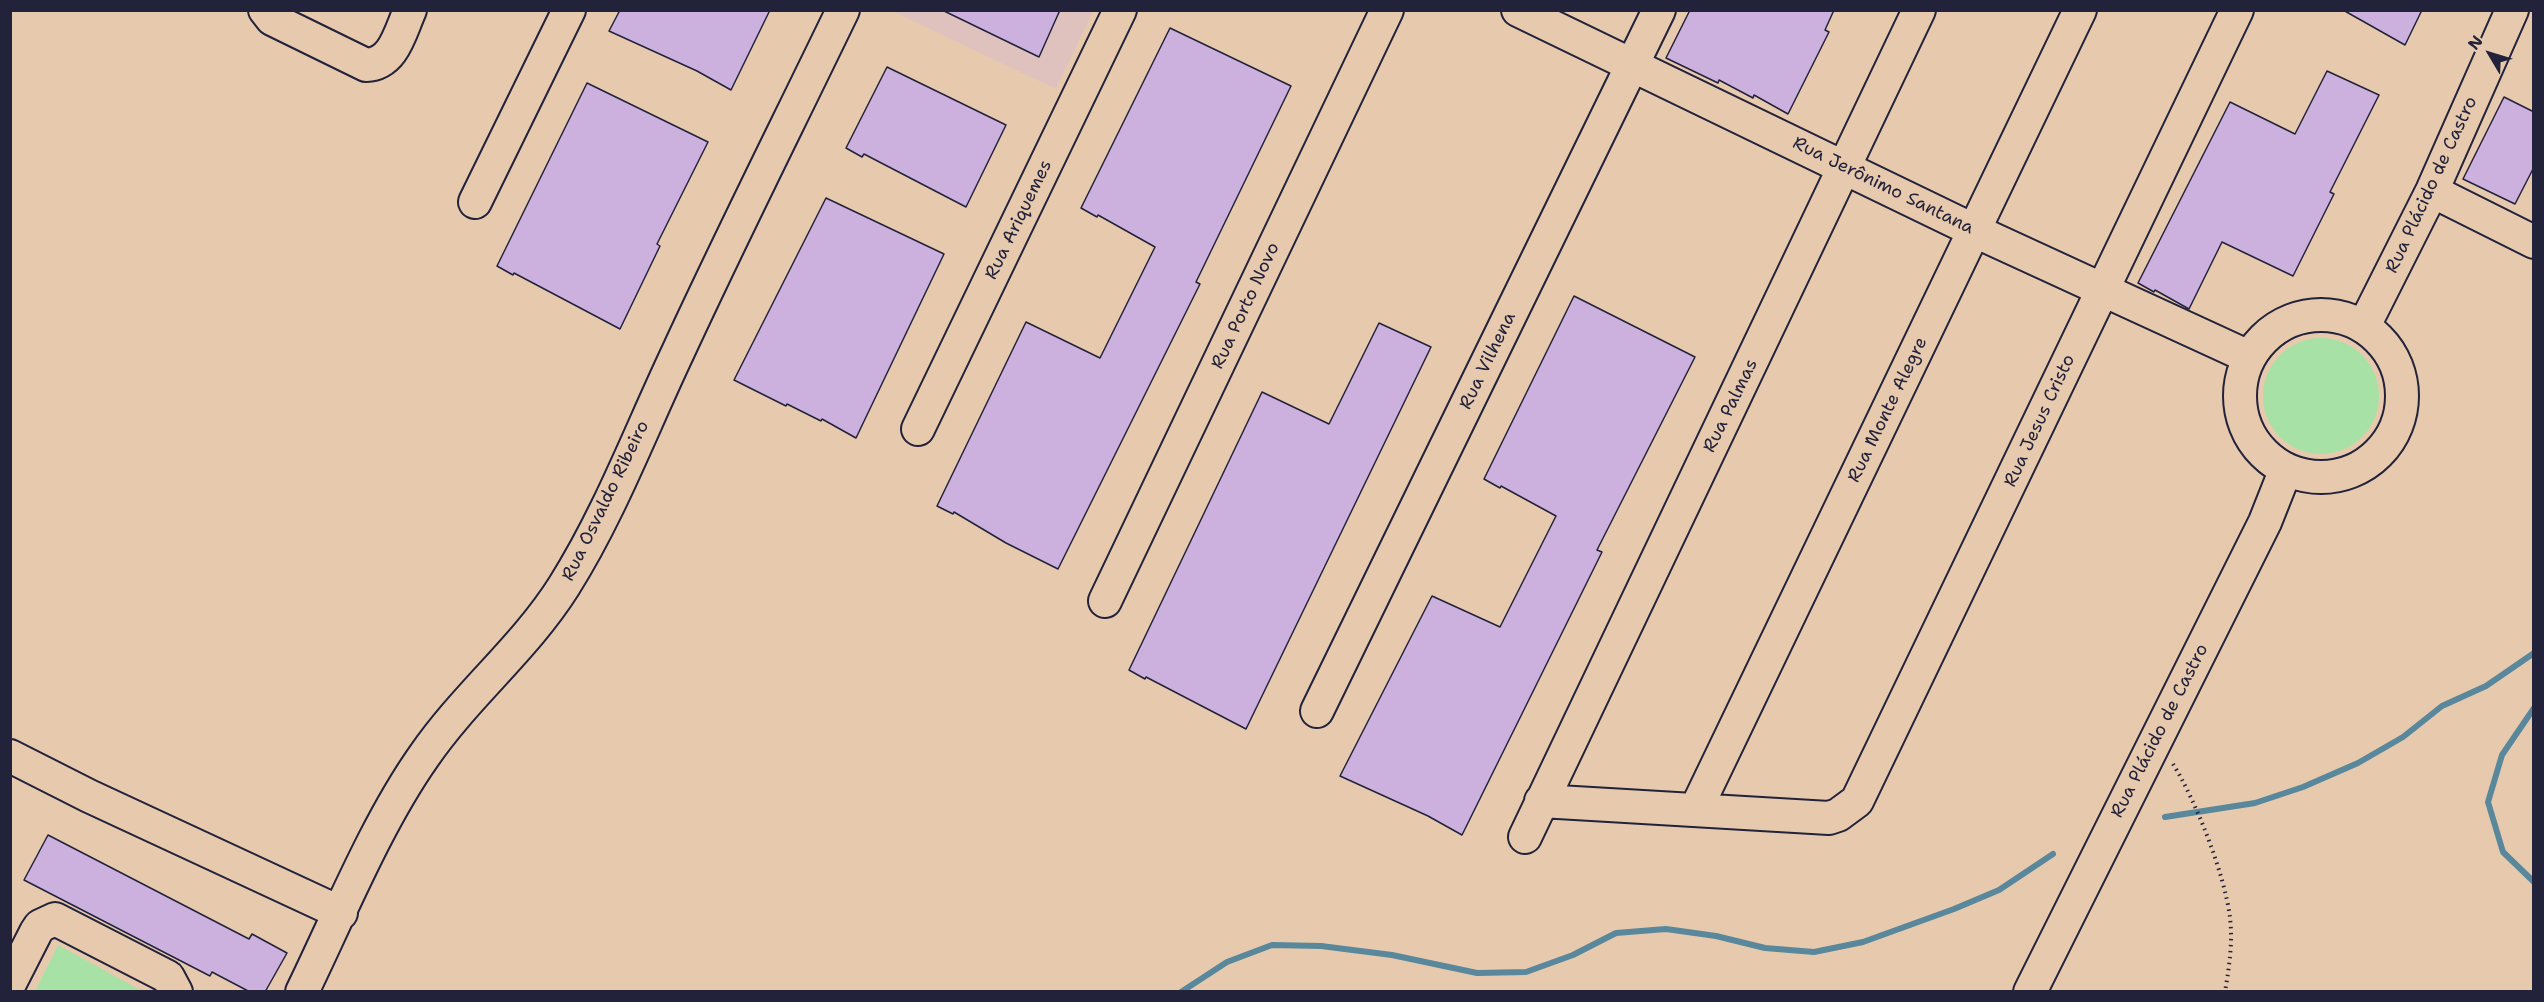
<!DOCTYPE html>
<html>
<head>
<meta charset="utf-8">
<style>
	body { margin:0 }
	#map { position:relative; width:2544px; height:1002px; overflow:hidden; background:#e7caae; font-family:"Shantell Sans",sans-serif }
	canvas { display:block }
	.frame { position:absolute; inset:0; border:12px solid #22223b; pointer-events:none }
	.north { position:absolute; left:2460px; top:24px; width:60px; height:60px; -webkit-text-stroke:4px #e7caae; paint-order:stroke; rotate:308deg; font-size:16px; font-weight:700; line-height:24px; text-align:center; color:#22223b }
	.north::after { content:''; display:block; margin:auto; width:21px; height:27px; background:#22223b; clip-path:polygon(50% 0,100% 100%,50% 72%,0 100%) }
</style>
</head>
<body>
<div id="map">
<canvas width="2544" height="1002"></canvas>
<div class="frame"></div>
<div class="north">N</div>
</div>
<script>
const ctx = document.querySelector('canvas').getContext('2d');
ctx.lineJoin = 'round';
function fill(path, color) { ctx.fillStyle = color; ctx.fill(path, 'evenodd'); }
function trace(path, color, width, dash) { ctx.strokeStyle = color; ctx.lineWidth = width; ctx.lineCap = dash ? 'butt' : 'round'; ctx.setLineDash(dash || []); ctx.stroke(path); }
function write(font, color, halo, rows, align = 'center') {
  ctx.font = font + ' "Shantell Sans",sans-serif'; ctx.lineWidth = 6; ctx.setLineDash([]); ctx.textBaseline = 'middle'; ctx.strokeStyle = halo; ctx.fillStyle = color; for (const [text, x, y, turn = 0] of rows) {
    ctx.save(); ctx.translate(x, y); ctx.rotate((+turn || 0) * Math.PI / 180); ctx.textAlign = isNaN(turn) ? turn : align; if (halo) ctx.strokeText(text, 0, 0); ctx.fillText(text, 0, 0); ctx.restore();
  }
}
const built = new Path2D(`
	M892 11H1093L1056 89Z`);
const green = new Path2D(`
	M2263 396a58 58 0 1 1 116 0a58 58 0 1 1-116 0Z
	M58 945 142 991H35Z`);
const stream = new Path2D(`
	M2534 708 2502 755 2488 802 2503 852 2534 882
	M2165 817 2255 803 2303 787 2358 763 2403 737 2442 706 2486 686 2534 653
	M1181 992 1227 962 1272 945 1321 946 1392 955 1477 973 1526 972 1573 955 1616 933 1666 929 1716 936 1765 948 1814 952 1863 942 1954 909 1999 890 2053 854`);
const building = new Path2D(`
	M620 10H770L731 90 697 71 609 31Z
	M942 10H1060L1039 57Z
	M1690 10H1834L1825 30 1829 32 1788 114 1754 95 1753 98 1719 80 1718 83 1666 58Z
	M2343 10H2422L2405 45Z
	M1170 28 1291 86 1196 282 1200 284 1058 569 1006 543 954 512 953 514 937 506 1026 322 1100 358 1155 247 1098 215 1097 217 1081 208Z
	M887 67 1006 125 966 207 864 154 862 157 846 148Z
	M2327 71 2379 95 2330 192 2334 194 2293 276 2222 242 2189 309 2155 290 2154 292 2138 283 2230 102 2295 134Z
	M587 83 708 142 657 244 660 246 620 329 514 273 513 275 497 266Z
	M2504 97 2534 112V167L2515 204 2463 179Z
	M826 198 944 254 856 438 822 419 821 421 787 404 786 406 734 380Z
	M1574 296 1695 357 1597 550 1602 552 1462 835 1428 816 1340 776 1432 596 1500 627 1556 516 1501 486 1500 488 1484 479Z
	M1379 323 1431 347 1246 729 1146 677 1145 679 1129 670 1262 392 1329 424Z
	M48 835 249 939 252 934 287 953 265 992H250L212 972 210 976 24 880Z`);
const path = new Path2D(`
	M2173 764C2196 801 2225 875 2230 918 2233 943 2229 967 2225 992`);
const minor = new Path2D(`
	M265 10 272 19 366 65C394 64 400 32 410 10
	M1518 10 1975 231 2249 357
	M2432 191 2534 242
	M475 202 569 10
	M2240 396a81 81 0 1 1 162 0a81 81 0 1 1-162 0Z
	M2364 326 2432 191 2512 10
	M918 429 1120 10
	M1105 601 1387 10
	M1317 711 1659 10
	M10 756 89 796 341 913
	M1541 801 1829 818 1838 815 1857 801 2237 10
	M1696 809 2080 10
	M1525 837 1919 10
	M10 983 36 932 40 926 55 919 168 977 176 992
	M302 992C339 916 376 824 424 756 466 695 525 648 564 586 610 513 641 430 678 352 731 237 788 124 843 10
	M2030 992 2265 522 2286 469`);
const streetNames = [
	["Rua Plácido de Castro",2432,185,-65],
	["Rua Jerônimo Santana",1883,186,26],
	["Rua Ariquemes",1019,220,-64],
	["Rua Porto Novo",1246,306,-65],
	["Rua Vilhena",1488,361,-64],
	["Rua Palmas",1731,406,-64],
	["Rua Monte Alegre",1888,410,-64],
	["Rua Jesus Cristo",2040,421,-65],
	["Rua Osvaldo Ribeiro",606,501,-64],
	["Rua Plácido de Castro",2160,731,-63]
];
fill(built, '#dfc2bd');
fill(green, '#a7e1a6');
trace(stream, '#59879c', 6);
fill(building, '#ccb1df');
trace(building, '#22223b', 1.5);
trace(minor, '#22223b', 36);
trace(path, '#22223b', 4, [1.5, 4.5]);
trace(minor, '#e7caae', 32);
write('18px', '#22223b', '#e7caae', streetNames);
</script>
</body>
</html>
